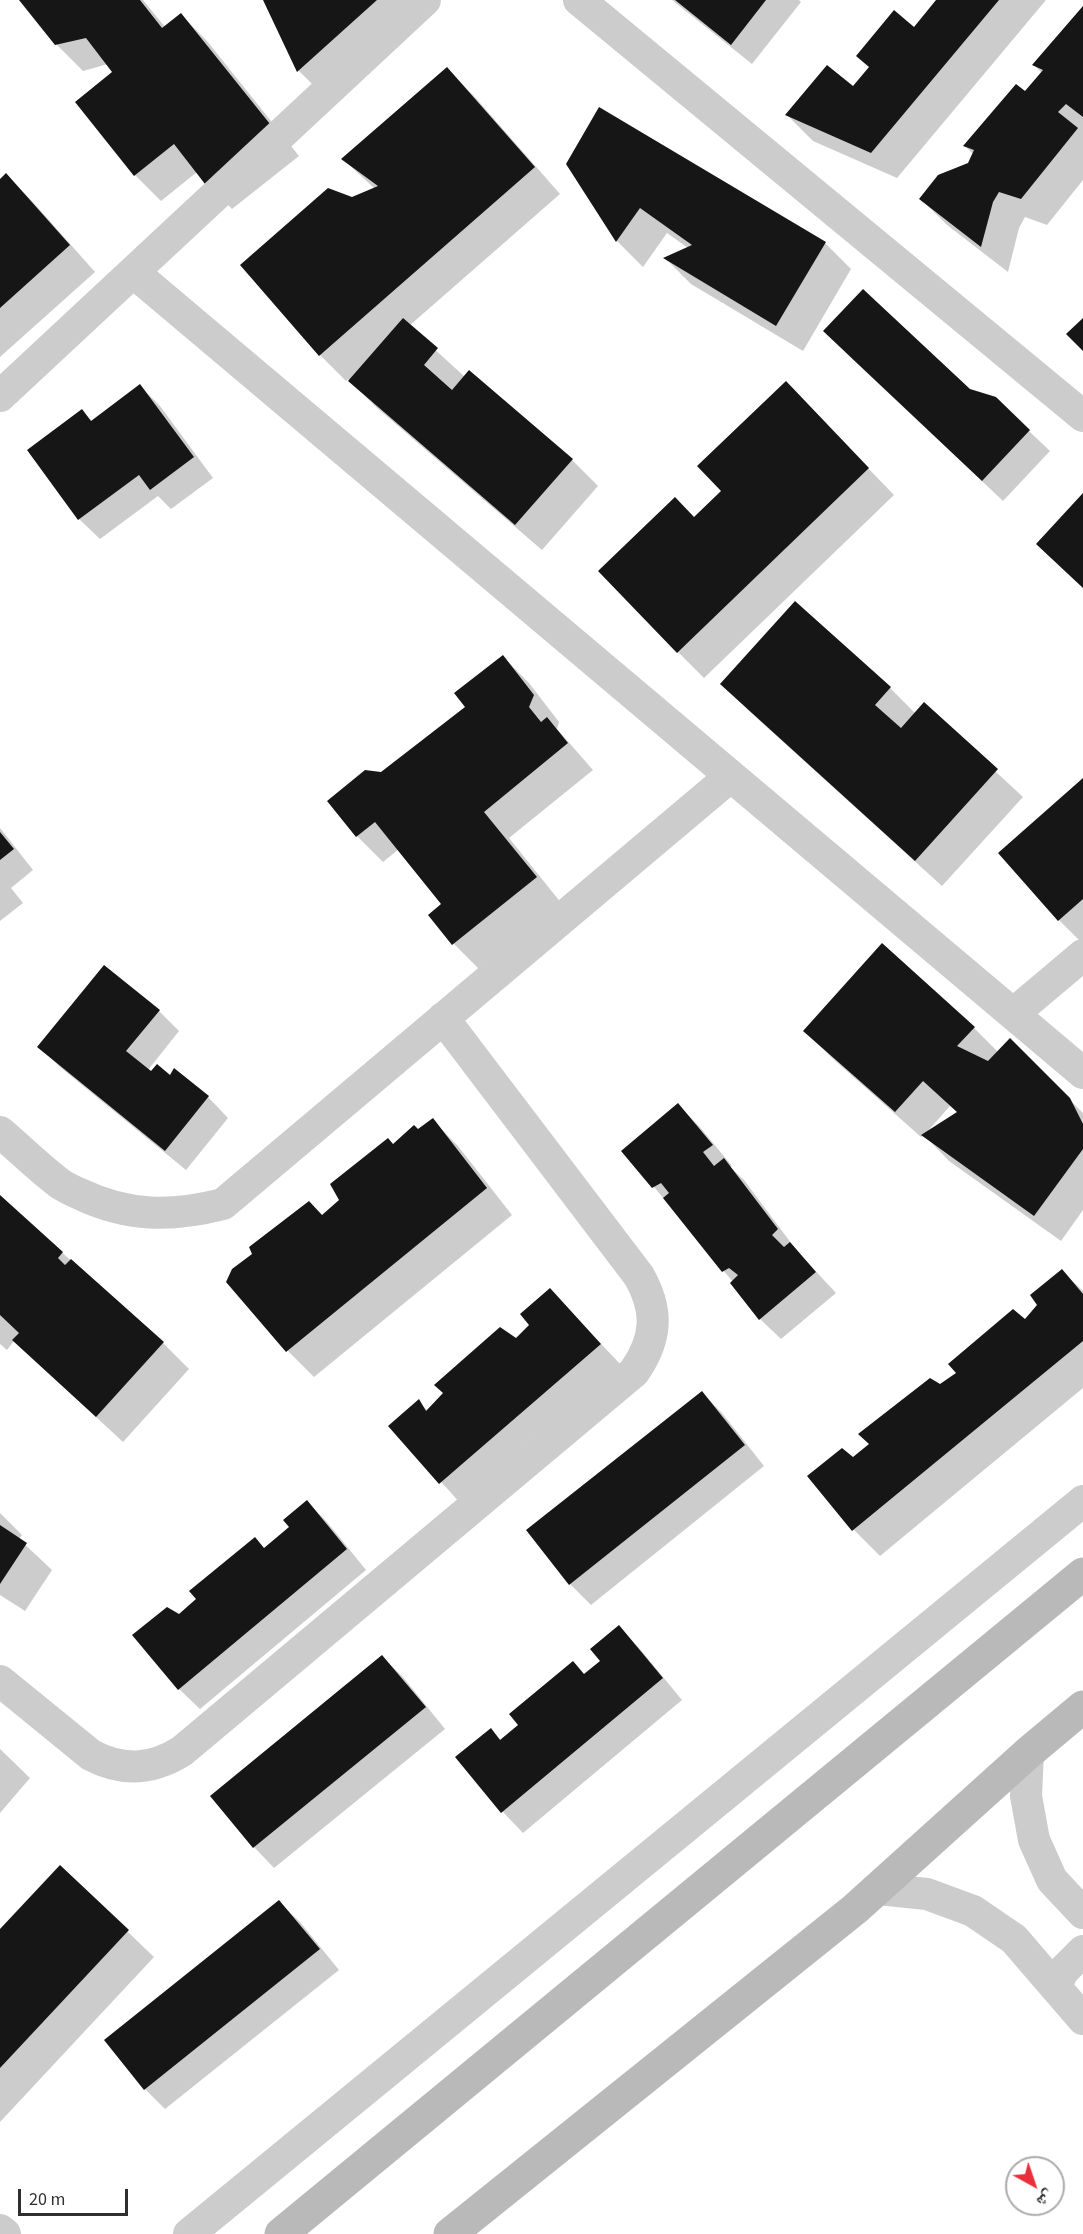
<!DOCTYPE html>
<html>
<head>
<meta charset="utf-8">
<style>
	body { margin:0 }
	#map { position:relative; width:1083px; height:2234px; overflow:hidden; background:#fff; font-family:"Source Sans 3","Noto Naskh Arabic",sans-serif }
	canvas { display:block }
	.north { position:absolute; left:1005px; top:2156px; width:60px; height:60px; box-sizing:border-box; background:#fff; border:2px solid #acacac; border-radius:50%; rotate:140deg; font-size:16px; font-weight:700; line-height:24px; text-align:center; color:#2f2f2f }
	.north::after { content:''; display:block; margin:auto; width:21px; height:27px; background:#e82f3a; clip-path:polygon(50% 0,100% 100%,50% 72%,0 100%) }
	.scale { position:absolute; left:18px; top:2189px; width:110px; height:27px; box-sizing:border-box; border:3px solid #2f2f2f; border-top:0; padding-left:8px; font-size:18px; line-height:21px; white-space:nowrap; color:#2f2f2f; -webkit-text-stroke:4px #fff; paint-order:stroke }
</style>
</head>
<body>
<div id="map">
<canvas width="1083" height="2234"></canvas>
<div class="north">ش</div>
<div class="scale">20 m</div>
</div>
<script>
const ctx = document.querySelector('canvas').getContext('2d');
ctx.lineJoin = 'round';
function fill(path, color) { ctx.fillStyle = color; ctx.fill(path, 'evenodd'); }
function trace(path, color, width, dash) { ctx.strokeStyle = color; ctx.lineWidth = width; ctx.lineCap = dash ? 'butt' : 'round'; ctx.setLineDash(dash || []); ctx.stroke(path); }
const shadow = new Path2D(`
	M21 0H143L165 27 181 15 207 41 299 156 232 209 197 172 161 201 135 175 115 72 108 64 83 71 56 44Z
	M264 0H431L325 97 299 71Z
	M672 0H799L801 2 752 64Z
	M938 0H1046L897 178 813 141 787 115 853 89 914 29Z
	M1083 8V180L1047 225 1025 217 1019 228 1008 272 947 225 921 199 969 164 973 154 965 146 1025 93 1042 73 1034 65Z
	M447 69 473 95 560 194 409 326 465 377 572 460 598 486 542 550 376 407 348 379 346 381 320 355 352 199 375 189 343 159Z
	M567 164 825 243 851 269 803 351 691 284 665 258 688 248 667 233 643 267 617 241Z
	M6 175 32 201 95 272 0 357V181Z
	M845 352 995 399 1050 451 1003 501Z
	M140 386 160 406 213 478 171 509 158 496 100 539 79 519 82 411 93 422Z
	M811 409 894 495 704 678 678 652 695 519Z
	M503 657 529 683 559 722 557 729 593 770 509 838 562 904 480 970 454 944 443 905 399 849 383 862 357 836 381 774 467 707Z
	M722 684 890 688 916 714 924 705 1023 797 942 886 748 710Z
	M1083 780V944L1059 920Z
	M0 828 33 870 11 888 23 903 0 921Z
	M159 1011 179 1031 148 1070 170 1077 208 1097 228 1118 186 1170 60 1067 39 1046Z
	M974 1028 998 1052 1010 1041 1083 1113V1210L1061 1241 949 1161 924 1135 921 1137 831 1057 805 1031ZM950 1106 958 1113 926 1133Z
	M678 1105 699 1126 732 1166 730 1167 744 1180 797 1251 836 1293 781 1339 760 1319 733 1282 654 1187Z
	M432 1120 458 1146 512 1215 314 1377 288 1351 323 1216 418 1130Z
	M0 1197 163 1343 189 1369 123 1442 14 1341 7 1350 0 1344Z
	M1062 1271 1083 1291V1388L880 1556 854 1530 809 1476 852 1459 940 1386 1025 1321Z
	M550 1290 621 1365 461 1504 391 1426 418 1401 428 1411 517 1340 531 1325Z
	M702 1393 722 1413 764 1466 591 1605 570 1584 528 1531Z
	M307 1502 327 1522 366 1570 200 1709 179 1689V1616L291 1527Z
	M0 1513 22 1535 19 1539 52 1570 25 1611 0 1595Z
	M619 1627 639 1648 682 1700 523 1833 503 1812 457 1758 491 1730 502 1741 602 1661Z
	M382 1657 403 1677 445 1729 274 1868 254 1847 212 1796Z
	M0 1749 30 1778 0 1813Z
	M60 1867 154 1957 0 2122V1931Z
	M279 1902 300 1922 339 1970 165 2109 145 2089Z`);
const building = new Path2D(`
	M19 0H140L162 28 181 13 274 129 205 184 174 144 134 176 75 102 112 72 86 38 55 45Z
	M263 0H377L297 72Z
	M675 0H766L731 45Z
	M936 0H999L871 153 785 115 827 65 853 86 869 67 856 56 894 10 914 27Z
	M1083 6V117L1066 104 1058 112 1078 128 1021 199 999 192 993 202 981 247 919 199 938 175 968 163 974 150 963 146 1016 84 1025 91 1043 70 1032 65Z
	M447 67 535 167 319 356 240 265 328 188 352 197 378 186 341 159Z
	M599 107 826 242 776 326 663 258 692 245 640 208 616 242 566 164Z
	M6 173 70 245 0 308V179Z
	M863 289 970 389 996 397 1030 430 982 481 823 331Z
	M403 318 438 348 424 365 452 390 469 370 573 459 515 525 348 381Z
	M1083 318V351L1066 334Z
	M786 381 869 468 677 653 598 571 675 497 694 517 721 491 697 466Z
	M140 384 194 457 150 490 139 475 78 520 27 450 82 409 91 421Z
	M1083 493V588L1036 544Z
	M795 601 891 687 875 705 901 728 924 702 998 769 915 861 720 684Z
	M503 655 534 695 529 707 541 722 547 717 568 743 484 812 537 877 452 945 428 915 441 904 375 822 356 837 327 801 365 770 381 772 465 707 454 693Z
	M1083 778V899L1058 921 998 853Z
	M0 832 14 849 0 860Z
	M882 943 975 1027 957 1046 988 1061 1010 1038 1070 1098 1083 1124V1149L1034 1216 921 1135 957 1112 923 1081 895 1112 803 1031Z
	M104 965 160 1010 126 1051 151 1071 157 1064 170 1075 174 1068 209 1096 165 1151 37 1047Z
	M678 1103 713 1145 703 1152 714 1166 724 1158 778 1229 772 1235 784 1247 790 1242 816 1272 759 1320 730 1283 738 1275 729 1268 722 1272 663 1198 669 1193 661 1183 652 1188 621 1151Z
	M433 1118 487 1188 286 1352 226 1282 232 1269 252 1254 249 1247 309 1201 322 1215 339 1200 330 1184 388 1138 393 1144 414 1125 418 1129Z
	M0 1195 63 1252 58 1258 65 1265 71 1259 164 1342 96 1417 12 1340 19 1333 0 1315Z
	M1062 1269 1083 1294V1341L852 1531 807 1476 842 1448 853 1457 869 1444 858 1434 930 1378 940 1384 956 1373 948 1364 1013 1309 1025 1319 1037 1305 1030 1295Z
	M550 1288 601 1344 439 1484 388 1426 419 1399 426 1411 443 1393 434 1385 500 1327 516 1338 529 1325 520 1314Z
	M702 1391 745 1445 569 1585 526 1530Z
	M307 1500 347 1549 178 1690 132 1635 167 1607 179 1614 196 1599 189 1591 255 1537 264 1548 289 1527 283 1520Z
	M0 1525 27 1543 0 1584Z
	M619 1625 663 1678 501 1813 455 1757 491 1728 500 1740 518 1725 509 1714 573 1661 584 1674 600 1661 590 1649Z
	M382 1655 426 1707 253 1848 210 1796Z
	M60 1865 129 1930 0 2068V1929Z
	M279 1900 320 1949 144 2090 104 2040Z`);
const street = new Path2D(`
	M579 0 1083 416
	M133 272 1083 1073
	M0 396 425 0
	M1013 1014 1083 955
	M0 1132C20 1149 39 1168 59 1183 66 1188 73 1191 80 1194 128 1217 172 1217 223 1204L731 776
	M0 1681 91 1755C123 1772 152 1770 182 1751L634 1372C657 1339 659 1311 639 1276L443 1018
	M1028 1753 1026 1796 1034 1840 1052 1880 1083 1913
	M878 1889 927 1894 973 1911 1014 1939 1083 2019
	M1055 1986 1064 1970 1083 1951
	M0 2230 5 2234
	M189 2234 1083 1501`);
const secondary = new Path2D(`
	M281 2234 1083 1574
	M450 2234 855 1909 1028 1753 1083 1707`);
fill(shadow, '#0003');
fill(building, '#161616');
trace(street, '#ccc', 32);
trace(secondary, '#b9b9b9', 33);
</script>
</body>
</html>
